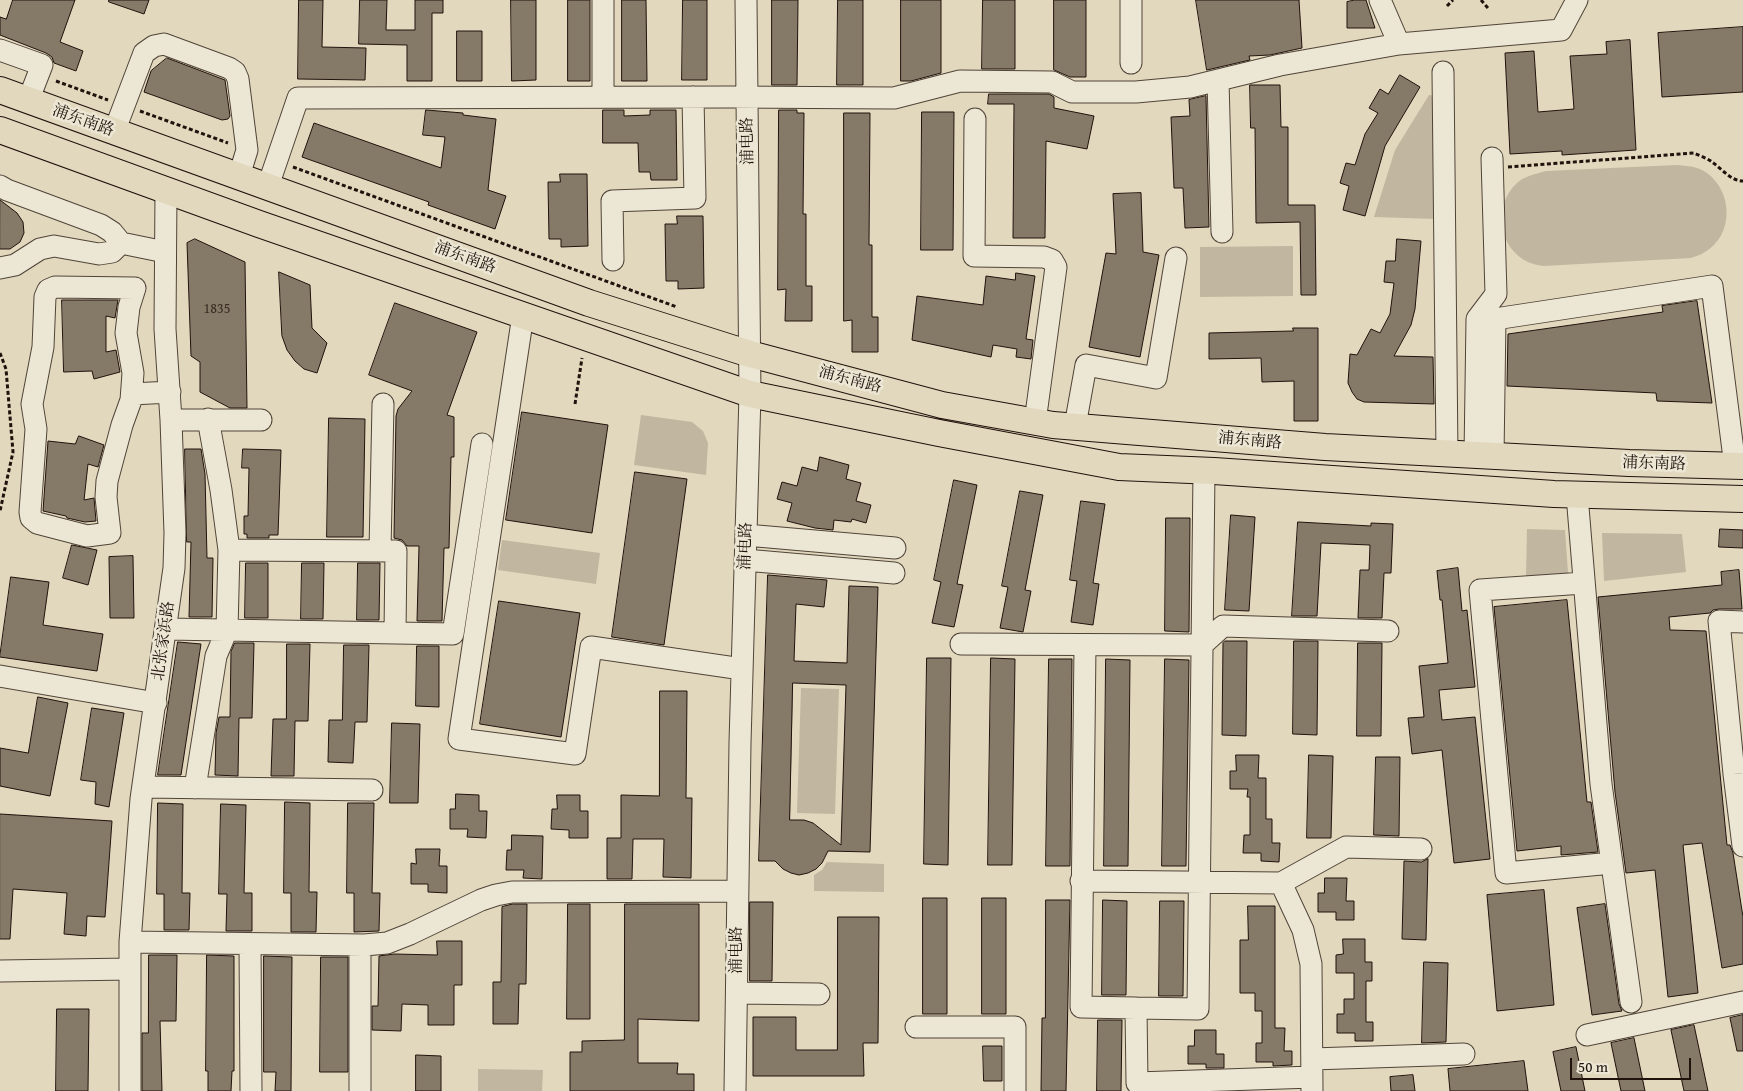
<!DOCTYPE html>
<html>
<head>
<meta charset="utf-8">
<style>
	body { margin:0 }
	#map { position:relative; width:1743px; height:1091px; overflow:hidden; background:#e2d8bd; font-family:"Gentium Book Plus",serif }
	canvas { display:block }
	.scale { position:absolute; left:1570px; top:1058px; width:121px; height:22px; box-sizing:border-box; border:2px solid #20120c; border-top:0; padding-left:6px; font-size:15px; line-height:18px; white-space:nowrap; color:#20120c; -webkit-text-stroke:4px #ece6d4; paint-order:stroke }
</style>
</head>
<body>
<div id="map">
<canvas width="1743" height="1091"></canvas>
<div class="scale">50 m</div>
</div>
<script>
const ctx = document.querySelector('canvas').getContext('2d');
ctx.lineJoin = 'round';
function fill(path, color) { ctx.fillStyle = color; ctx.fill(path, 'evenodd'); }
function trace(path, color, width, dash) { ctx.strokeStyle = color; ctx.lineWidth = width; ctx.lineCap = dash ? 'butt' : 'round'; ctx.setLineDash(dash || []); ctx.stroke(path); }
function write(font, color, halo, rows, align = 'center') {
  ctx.font = font + ' "Gentium Book Plus","Noto Serif SC",serif'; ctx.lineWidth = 5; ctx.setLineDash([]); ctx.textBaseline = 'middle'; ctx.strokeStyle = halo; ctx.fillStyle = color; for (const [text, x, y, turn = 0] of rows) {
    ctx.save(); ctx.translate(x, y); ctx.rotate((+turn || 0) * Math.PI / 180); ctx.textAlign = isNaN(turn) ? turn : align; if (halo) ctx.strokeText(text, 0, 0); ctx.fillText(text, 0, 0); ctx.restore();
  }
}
const green = new Path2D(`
	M1429 95 1436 96V219L1374 217 1395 150Z
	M1677 165C1687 166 1698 166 1707 173 1733 192 1734 235 1705 252 1701 255 1695 256 1691 258L1543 266C1538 265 1532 264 1528 262 1497 247 1493 205 1517 183 1525 176 1535 174 1546 171Z
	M1293 246V296L1200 297V247Z
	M641 415 692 422 703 431 708 443 706 475 634 465Z
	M1527 529 1565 530 1568 573 1526 576Z
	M1602 533 1682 534 1686 572 1604 581Z
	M502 540 600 553 596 584 498 570Z
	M801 688 839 689 835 814 797 813Z
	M827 862 884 864V892L814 891V875L822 870Z
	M478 1069 543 1070 542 1091H478Z`);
const building = new Path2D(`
	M13 0H75L60 42 83 51 76 71 54 63 52 57 46 53 0 35V17L6 19Z
	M109 0H149L144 14 109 2Z
	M299 0H323L322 47 366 48 365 80 298 79Z
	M360 0H387L386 30H415V0H443V13H432V81H407V45L359 44Z
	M511 0H536V80L512 81Z
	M568 0H590V81H568Z
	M622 0H646L647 81H622Z
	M683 0H707V80H682Z
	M772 0H798L797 85H772Z
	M838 0H863V85H837Z
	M901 0H941V73L911 81H901Z
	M983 0H1015V69H982Z
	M1054 0H1086V77H1070L1054 70Z
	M1196 0H1299L1302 48 1270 55 1249 56 1250 60 1207 70Z
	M1355 0H1366L1375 28H1347V2Z
	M1743 27V92L1662 97 1658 33Z
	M457 31H482V81H457Z
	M1630 40 1636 150 1562 155V151L1510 154 1505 53 1534 51 1538 112 1574 109 1570 56 1607 54 1606 42Z
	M167 58 225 80 230 116 228 119 222 120 144 92 151 71Z
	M1400 75 1420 87 1385 146 1365 216 1343 210 1349 186 1340 183 1346 163 1355 165 1365 134 1378 113 1369 108 1380 89 1388 94Z
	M1250 85H1280L1281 127H1288V205H1315L1316 295H1301L1300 222 1256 223 1255 128H1251Z
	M989 94H1049L1054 97V108L1094 116 1087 149 1046 141 1045 238H1013L1014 104H988Z
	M1206 96 1209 227 1185 228 1183 188H1174L1171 117 1190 116 1189 100Z
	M426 110 463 113V115L496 119 488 190 506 196 495 229 428 205 429 202 302 157 314 123 441 168 445 137 423 135Z
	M603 110H624V116L650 115V110H676L677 180H651L650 172H639L638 143H603Z
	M779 110H797V113H804L803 214H806V286H812V321H785L786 289 778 290Z
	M922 112H954L953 250H921Z
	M844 113H870L869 245H872V317H878V352H852V320L844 321Z
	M560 174H587L588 246 561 247V239H549L548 182H560Z
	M1141 193 1143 252 1159 255 1140 357 1089 347 1106 253 1116 254 1113 194Z
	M0 200 17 213 23 222 24 233 20 242 10 249H0Z
	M677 216H703L704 288 678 289V281H666L665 224H677Z
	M195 239 245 262 247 408H230L200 392V362L191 356 187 243Z
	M1397 239 1421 241 1415 309 1411 325 1394 356 1433 357 1434 404 1364 402 1357 399 1352 392 1348 383 1350 354 1357 355 1371 329 1380 333 1390 314 1394 283 1384 282 1386 261H1395Z
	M279 272 310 285 312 328 327 343 317 373 304 369 295 361 287 350 282 336Z
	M1016 273 1035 276 1026 339 1033 340 1031 359 1016 357 1017 349 993 345 991 357 912 340 917 296 983 305 986 276 1015 280Z
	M62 300H118L115 318 106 316V352L116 350 120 372 94 379 92 371 64 372Z
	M1697 301 1712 403 1657 401 1656 393 1507 386 1508 334 1663 312 1662 306Z
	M395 303 477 332 447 415 454 417V457H451L449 548H444L442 621H417L419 546H407L402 540 394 538 396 416 398 409 412 391 369 375Z
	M1293 328H1318V421H1294V381L1262 382 1261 358 1209 359V333L1293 331Z
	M522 412 608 425 592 533 506 520Z
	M329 418 365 419 363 537H327Z
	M79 436 104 445 98 467 88 464 84 500 94 498 96 521 85 522 67 518 66 516 43 511 48 441 75 444Z
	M185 449H201L205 474 207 558H213L212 617H189L191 542H187Z
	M243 449 281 450 278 535H269V538H247V534H244V516H248L249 468H242Z
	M820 457 849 465 846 479 861 483 856 501 871 505 866 523 852 519 851 522 834 520 833 530 815 528 787 521 792 503 777 499 782 482 797 486 802 467 817 471Z
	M635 472 687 479 664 645 612 637Z
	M954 480 977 485 957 584 963 585 954 627 932 623 941 582 934 580Z
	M1020 491 1043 495 1025 590 1031 591 1023 632 1000 628 1008 587 1002 586Z
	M1081 501 1105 504 1093 583 1099 584 1093 625 1071 622 1077 581 1070 580Z
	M1231 515 1255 517 1249 611 1225 610Z
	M1166 518H1190L1189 632 1165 631Z
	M1298 522 1371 526V523L1393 524 1391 573H1384L1382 618H1358L1360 570H1369L1370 545 1321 543 1317 616H1292Z
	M1720 529 1743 530V548L1719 547Z
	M72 545 97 550 88 585 63 578Z
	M133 556 134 618H110L109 557Z
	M246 563H268V618H245Z
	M302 563H324L323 619H301Z
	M358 563H380L379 620H357Z
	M1458 568 1462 611 1467 610 1475 687 1439 690 1442 720 1475 717 1490 859 1454 863 1442 750 1412 754 1408 718 1424 717 1419 666 1448 663 1442 600H1440L1437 571Z
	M1739 570 1742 609H1719L1713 610 1710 613 1669 617 1670 630 1706 631 1727 845H1730L1733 853 1743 917V964L1722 968 1702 843 1683 845 1698 993 1668 997 1655 870 1626 873 1615 792 1598 597 1722 585 1721 572Z
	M768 575 827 580 824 607 796 604 794 661 847 663 849 586 878 587 870 852 828 851 822 863 816 869 808 873 799 875 791 873 783 869 775 861H759ZM793 683 846 685 841 845 813 823 804 820H790Z
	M11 577 49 582 43 625 103 634 97 671 0 657Z
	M1567 600 1587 802H1591L1598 852 1561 855V846L1517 851 1494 607Z
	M499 601 580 613 561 737 480 724Z
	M1225 641H1247L1246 736 1222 735 1223 643Z
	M1294 641H1318L1317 735 1293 734Z
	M178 642 201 644 181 775H158Z
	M235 643H254L252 718H239L238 776 215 775 216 733 219 717H230L231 652Z
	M1358 643H1382L1381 736H1357Z
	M287 644H310L308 721H295L294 776H271L273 719H286Z
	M344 645H369L367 722H355L353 763 328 762 329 720H342Z
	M417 646H439V707L416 706Z
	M927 658H951L948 865 924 864Z
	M991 658 1015 659 1012 865H988Z
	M1049 659H1072L1070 866H1046Z
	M1106 659 1130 660 1128 866H1104Z
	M1165 659 1189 660 1186 866H1162Z
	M660 691H687L686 798H692L691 878 663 877 664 839H633L632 879H607V838H621V795L659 796Z
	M38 697 68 703 50 796 0 786V748L28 753Z
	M92 708 124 713 109 807 95 804 96 782 81 780Z
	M392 723 420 724 418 803H390Z
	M1236 755H1259L1258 778H1266V819H1272V843H1280L1279 862 1261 861V853H1243L1244 835H1250V797H1247L1248 789H1230V771H1236Z
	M1309 755 1333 756 1331 838H1307Z
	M1376 757H1400L1399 836 1374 835Z
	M456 794 479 795V811H487L486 838 467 837 468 829H450V809H455Z
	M557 795H580V811H588V838H569V830L551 829 552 809H557Z
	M285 802 310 803 309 892H317L316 932H291V893H284Z
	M158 803 183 804 182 893H190L189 930H164V894H157Z
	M348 803H374L372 893H380L379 931 354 932V893H347Z
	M221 804 246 805 244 893H252V931H226L227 894H219Z
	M0 814 112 821 105 917 87 916 86 936 64 934 67 893 13 889 10 939H0Z
	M512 835 543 836 542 879 523 878 524 870H506L507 850H511Z
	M416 849H440L439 866H447V893L428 892V884H411V863L416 864Z
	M1428 859 1426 940 1402 939 1404 861 1421 862Z
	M1325 878H1347L1346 901H1354V920H1336V912H1318V893H1324Z
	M1544 890 1554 1005 1497 1011 1487 895Z
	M923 898H947V1014H923Z
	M982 898H1006V1014H982Z
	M1046 900H1070L1066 1091H1041L1042 1018H1045Z
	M1103 900 1127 901 1126 995H1102Z
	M1160 901H1184L1183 996H1159Z
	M750 902H773L772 981H750Z
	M513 904H527L526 984H519L518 1024H493V982H501L502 907Z
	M568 904H590V1019H567Z
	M625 904H699V1021L638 1019V1063H678L677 1074H694V1091H570V1052H582V1041L624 1040Z
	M1605 904 1619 1004 1622 1011 1592 1015 1577 908Z
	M1248 906H1275V1028H1285L1284 1051H1292V1065L1273 1066V1062H1256V1043H1262V1011H1255V993H1240V940H1248Z
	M838 917H879L878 1043H863L864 1076H753V1017H796V1050H837Z
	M1343 939H1365V962H1372V981H1366V1022H1373V1041H1355V1033H1337V1014H1344V999H1354V973H1336V955L1343 954Z
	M437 941H462V985H454V1025H428V1005L402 1004 401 1031 372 1030V1006H378L379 956 394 954 437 955Z
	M149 955H177L176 1021H160L162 1091H142V1033H148Z
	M207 955 234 956V1071H232L231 1091H208V1071H206Z
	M264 956 292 957 291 1091H275L276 1072H264Z
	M321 957H348V1072H320Z
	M1424 962 1448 963 1446 1042 1422 1043Z
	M57 1009H89L88 1091H56Z
	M1743 1015V1051H1737L1730 1018Z
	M1098 1020H1122L1121 1091H1097Z
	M1694 1025 1708 1091H1684L1671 1030Z
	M1195 1030H1216V1054H1224V1068H1206V1064H1188V1046H1194Z
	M1634 1038 1645 1091H1621L1611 1043Z
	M983 1046H1002V1081H984Z
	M1576 1047 1585 1091H1561L1553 1052Z
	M416 1055 441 1056V1091H416Z
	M1524 1061 1528 1091H1450L1448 1069Z
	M1413 1075 1415 1091H1391L1390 1077Z`);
const path = new Path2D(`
	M1481 0 1488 8
	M1447 6 1453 0
	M56 81 108 100
	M140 111 228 143
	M293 167 677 307
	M1508 167 1694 153C1700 156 1707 158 1712 162 1722 169 1731 181 1743 181
	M0 353 6 369 13 452 0 511
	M575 404 582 358`);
const minor = new Path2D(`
	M603 0V97
	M1131 0V63
	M1380 0 1399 44 1561 30 1577 0
	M0 50 42 65 28 101
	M1443 72 1447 454
	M1218 80 1222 232
	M975 119 974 256 1044 257 1052 260 1056 267 1035 422
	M114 132 144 53 154 46 164 44 229 68 235 72 238 79 247 150 239 176
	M0 186 7 190 101 225 112 232 121 243 165 252
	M268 186 298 98 730 97 894 98 960 81 1052 82 1072 92H1136L1190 87 1280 65 1399 44
	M613 260 612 201 695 198 693 97
	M0 268 15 265 40 249 54 246 99 254 112 252 121 243
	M55 287 135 288 129 307 126 333 133 373 131 400 122 425 107 481 106 497 110 533 87 536 37 523 31 518 30 512 36 429 32 404 43 347 45 297 48 290Z
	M523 315 459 739 575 754 591 647 742 669
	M132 394 170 392
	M171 420H261
	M1075 426 1086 365 1156 378 1176 258
	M1475 455 1477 319 1496 294 1492 158
	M1493 456 1495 319 1712 286 1735 466
	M1204 471 1198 1009 1136 1008 1137 1083 1312 1077
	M1577 495 1601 784 1631 1002
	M746 535 895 548
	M229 550 396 551 395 633
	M380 551 383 404
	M745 560 894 573
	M1584 583 1480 590 1506 873 1612 863
	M1743 622 1719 621 1734 774 1743 846
	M167 629 453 634 482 444
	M961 644 1202 645 1223 626 1388 631
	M1085 645 1081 1007 1136 1008
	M0 676 156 703
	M143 787 372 790
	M195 788 216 656 227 630 229 550 221 490 208 419
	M1081 881 1281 883 1346 847 1421 849
	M1281 883 1303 930 1311 964 1312 1091
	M130 942 364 945 387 943 410 934 481 900 496 895 512 892 737 891
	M250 944 251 1091
	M0 971 130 969
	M737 993 819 994
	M916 1027H1015V1091
	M1587 1035 1743 1002
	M1312 1059 1464 1054
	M130 1091V942L141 799 174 568 175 533 171 420 165 329 166 191
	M360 1091V945
	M735 1091 740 743 750 394 746 0`);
const major = new Path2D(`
	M0 90 589 303 750 354 942 405 1053 425 1325 447 1629 463 1743 466
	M0 130 259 224 750 394 939 433 1119 467 1214 471 1554 494 1743 499`);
const numberNames = [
	["1835",217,309]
];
const streetNames = [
	["浦东南路",83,121,20],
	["浦电路",748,141,-91],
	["浦东南路",465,258,20],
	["浦东南路",850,380,15],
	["浦东南路",1250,441,5],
	["浦东南路",1654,464,2],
	["浦电路",746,546,-88],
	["北张家浜路",164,641,-82],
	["浦电路",737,950,-90]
];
fill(green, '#c1b69f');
fill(building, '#857968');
trace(building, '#20120c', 1);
trace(minor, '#504438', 23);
trace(major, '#20120c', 28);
trace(path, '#20120c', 3, [4, 2.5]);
trace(minor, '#ece6d4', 21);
trace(major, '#e2d8bd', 26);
write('14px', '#392c23', null, numberNames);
write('16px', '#20120c', '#ece6d4', streetNames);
</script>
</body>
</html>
